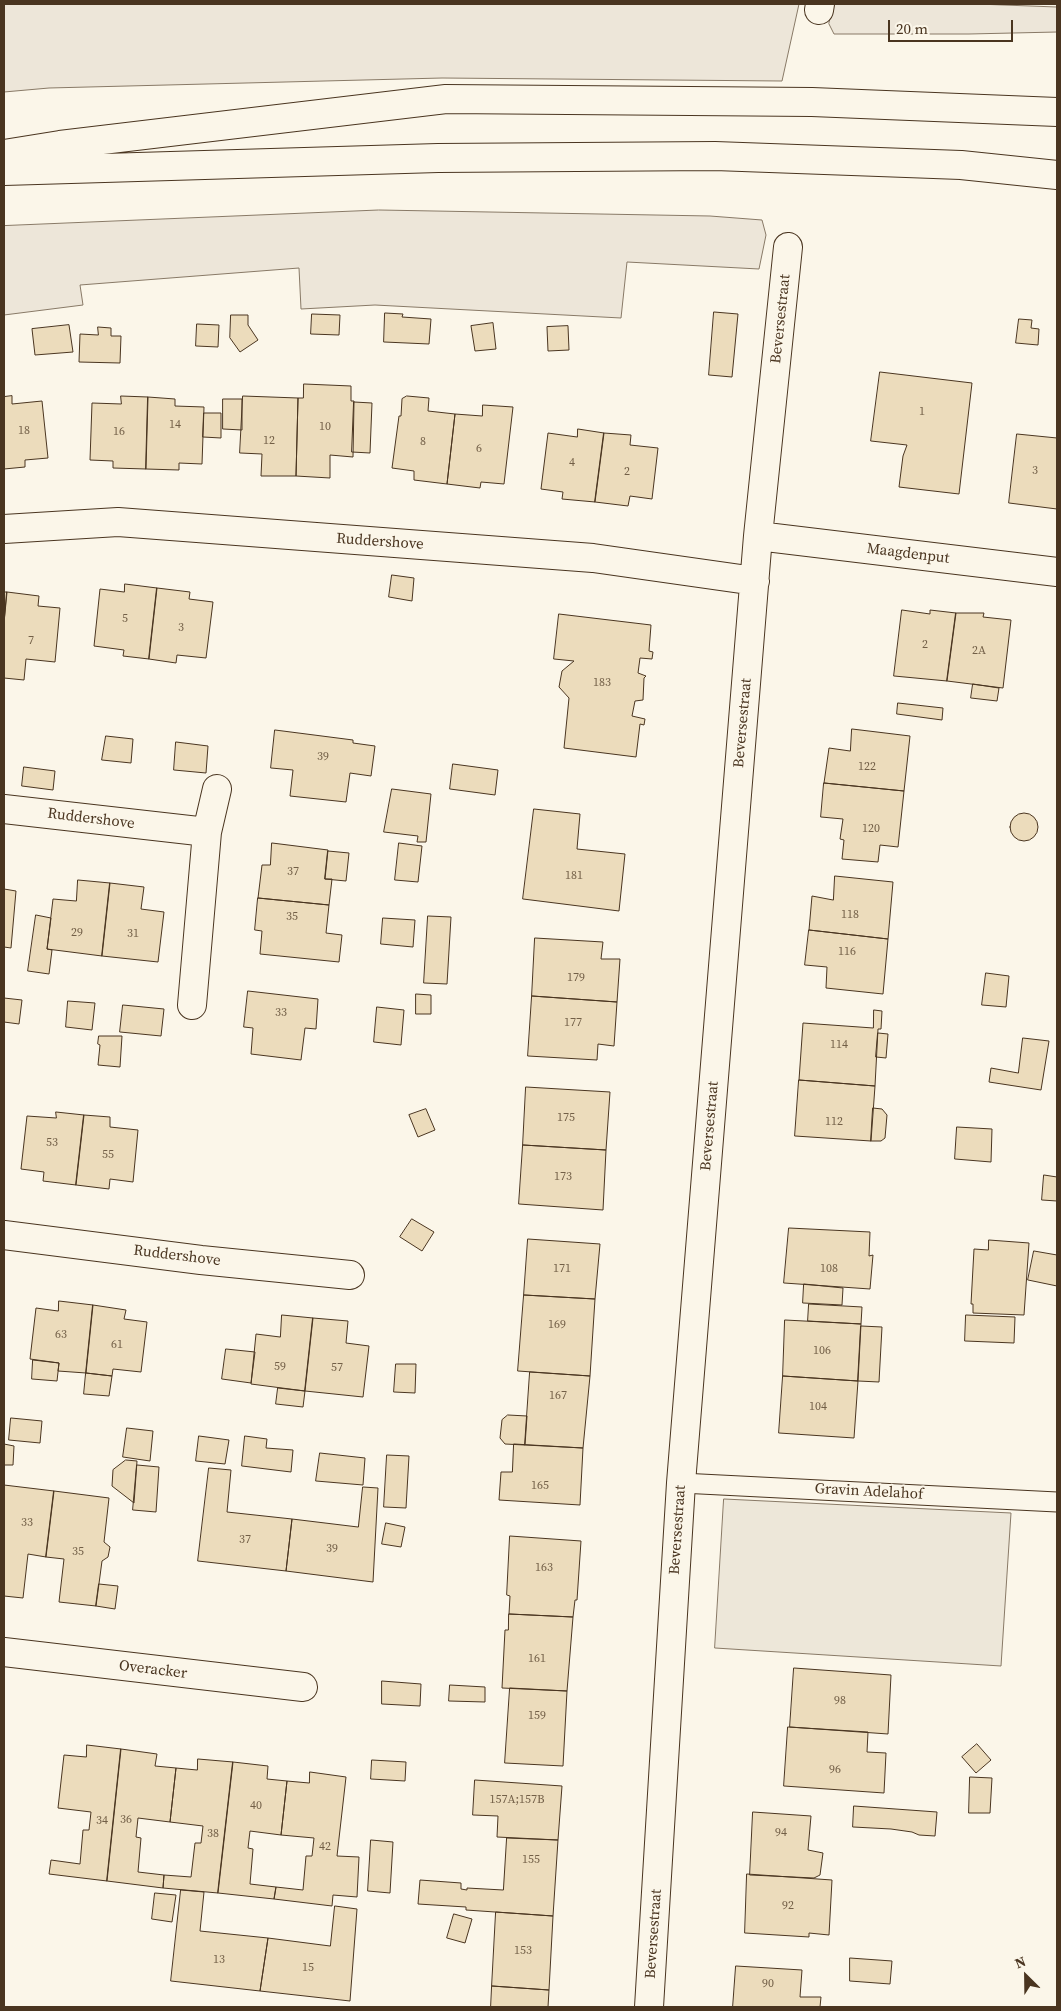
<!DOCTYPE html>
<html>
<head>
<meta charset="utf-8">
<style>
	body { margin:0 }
	#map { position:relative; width:1061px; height:2011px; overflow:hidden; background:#fbf6e9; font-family:"Source Serif 4",serif }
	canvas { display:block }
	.frame { position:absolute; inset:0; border:5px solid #4a3520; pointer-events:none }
	.north { position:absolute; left:1001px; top:1951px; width:50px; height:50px; -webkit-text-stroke:4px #fbf6e9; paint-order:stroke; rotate:337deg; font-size:14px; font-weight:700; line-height:20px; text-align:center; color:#4a3520 }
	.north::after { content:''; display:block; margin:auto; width:18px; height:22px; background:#4a3520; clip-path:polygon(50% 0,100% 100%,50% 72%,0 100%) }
	.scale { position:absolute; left:888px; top:20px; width:125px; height:22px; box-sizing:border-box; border:2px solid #4a3520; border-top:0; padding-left:6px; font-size:15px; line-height:18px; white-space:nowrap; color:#4a3520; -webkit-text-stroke:4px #fbf6e9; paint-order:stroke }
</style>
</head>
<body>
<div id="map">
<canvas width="1061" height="2011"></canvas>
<div class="frame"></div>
<div class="north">N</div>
<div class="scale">20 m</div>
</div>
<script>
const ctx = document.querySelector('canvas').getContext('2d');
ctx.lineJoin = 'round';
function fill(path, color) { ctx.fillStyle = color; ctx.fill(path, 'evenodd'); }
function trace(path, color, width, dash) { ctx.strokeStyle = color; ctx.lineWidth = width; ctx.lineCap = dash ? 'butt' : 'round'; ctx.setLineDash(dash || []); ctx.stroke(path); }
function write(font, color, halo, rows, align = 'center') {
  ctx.font = font + ' "Source Serif 4",serif'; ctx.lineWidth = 4; ctx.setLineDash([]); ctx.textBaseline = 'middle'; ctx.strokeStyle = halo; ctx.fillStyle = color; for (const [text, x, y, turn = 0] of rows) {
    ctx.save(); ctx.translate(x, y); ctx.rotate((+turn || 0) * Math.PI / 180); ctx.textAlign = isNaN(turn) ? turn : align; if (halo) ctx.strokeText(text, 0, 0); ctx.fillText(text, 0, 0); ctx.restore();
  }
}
const green = new Path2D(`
	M4 4H799L782 81 442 78 49 88 4 92Z
	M833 4H977L1057 7V32L969 34H834L829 24Z
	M379 210 710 216 762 220 766 235 759 269 627 262 621 318 375 305 301 309 299 268 80 285 83 305 4 315V226Z`);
const parking = new Path2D(`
	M724 1499 1011 1513 1001 1666 715 1648Z`);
const building = new Path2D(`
	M714 312 738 314 732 377 709 375Z
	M385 313 403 314 402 317 431 319 429 344 384 342Z
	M312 314 340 315 339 335 311 334Z
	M231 315H248V325L258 340 240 352 230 338Z
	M1019 319 1032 320 1031 328 1039 329 1038 345 1016 343Z
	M493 323 496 349 475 351 471 326Z
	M197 324 219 325 218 347 196 346Z
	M69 325 73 352 35 355 32 329Z
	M568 326 569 350 548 351 547 327Z
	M98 327 111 328V336H121L120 363 79 362 80 334 98 335Z
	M880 372 972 383 959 494 899 487 903 456 907 445 871 441Z
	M304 384 351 386V401H354L353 457 330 455V478L296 476 298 398H303Z
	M12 396V404L42 401 48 458 25 460V467L4 469V397Z
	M121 396 148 397 146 469 113 468V461L90 460 92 403 121 404Z
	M243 396 298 398 296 476H261L262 454 240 453Z
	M407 396 429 398 428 411 455 414 447 484 414 480V471L392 468 399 416H401L402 399Z
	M148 397 175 399V406L204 407 202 464 179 463V470L146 469Z
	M223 399H242V430L223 429Z
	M354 402 372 403 370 453 352 452Z
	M483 405 513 407 504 484 481 482 480 488 447 484 455 414 482 416Z
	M204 413H221V438L203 437Z
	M578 429 604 433 595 502 562 499 563 492 541 489 548 433 577 437Z
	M604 433 631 435 630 445 658 448 652 499 630 496 628 506 595 502Z
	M1017 434 1057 438V509L1009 503Z
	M392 575 414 578 412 601 389 597Z
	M125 584 157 588 149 659 123 656 124 650 94 646 100 589 124 592Z
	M157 588 190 592 189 599 213 602 206 658 177 655 176 663 149 659Z
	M4 592H7L4 623Z
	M7 592 39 596 38 606 60 608 55 662 26 659 24 680 4 678V623Z
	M902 610 930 614V610L956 613 947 681 894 676Z
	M956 613H984L983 617 1011 620 1003 688 947 681Z
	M559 614 651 625 649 651 653 652 652 659 640 658 638 673 646 676 644 678 643 700 635 701 632 716 645 719 644 725 640 724 636 757 564 748 569 698 559 687 562 671 574 661 554 659Z
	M973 684 999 688 997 701 971 698Z
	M898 703 943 708 942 720 897 714Z
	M852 729 910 736 904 791 824 783 829 748 850 751Z
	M275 730 353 740V743L375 746 371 776 350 773 346 802 290 796 293 770 271 768Z
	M106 736 133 739 131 763 102 760Z
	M176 742 208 746 206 773 174 770Z
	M453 764 498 770 495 795 450 789Z
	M24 767 55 771 53 790 22 786Z
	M824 783 904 791 898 847 880 845 878 862 842 859 844 840 840 839 843 819 821 817Z
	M392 789 431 794 426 842H417L418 836 384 832Z
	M534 809 580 814 577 849 625 854 619 911 523 899Z
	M1010 827a14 14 0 1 1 28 0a14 14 0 1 1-28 0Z
	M272 843 328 850 325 879H332L329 905 258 898 262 865H270Z
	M399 843 422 846 418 882 395 880Z
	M328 851 349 853 346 881 325 879Z
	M835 876 893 882 888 939 809 930 812 896 833 900Z
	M78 880 110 883 102 956 47 949 53 899 76 901Z
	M110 883 144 887 141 909 164 912 158 962 102 956Z
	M4 889 16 891 11 948 4 947Z
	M258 898 329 905 326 933 342 935 339 962 260 954 262 931 255 930Z
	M36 915 51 918 47 949 52 950 49 974 28 971Z
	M428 916 451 917 447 984 424 983Z
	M383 918 415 920 413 947 381 944Z
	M809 930 888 939 883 994 826 988 827 967 805 965Z
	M535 938 603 942 601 959H620L617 1002 532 996Z
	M986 973 1009 976 1006 1007 982 1005Z
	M248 991 318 999 316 1029 305 1028 301 1060 251 1054 253 1028 244 1027Z
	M416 994 431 995V1014H416Z
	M532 996 617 1002 614 1046 598 1044 597 1060 528 1056Z
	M4 998 22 1000 19 1024 4 1022Z
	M68 1001 95 1003 92 1030 66 1027Z
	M123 1005 164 1009 161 1036 120 1032Z
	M377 1007 404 1010 401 1045 374 1042Z
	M874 1010 882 1011 881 1029H878L875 1086 799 1080 803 1023 873 1028Z
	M878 1033 888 1034 886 1058 876 1057Z
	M99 1036H122L120 1067 98 1065 100 1045 98 1044Z
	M1023 1038 1049 1041 1041 1090 989 1082 991 1068 1018 1073Z
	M799 1080 875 1086 871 1141 795 1136Z
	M526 1087 610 1092 606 1150 523 1145Z
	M873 1108 882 1109 887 1115 885 1138 881 1141H871Z
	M426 1109 435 1130 418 1137 409 1115Z
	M56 1112 84 1115 76 1185 43 1181 44 1172 21 1169 27 1116 56 1118Z
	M84 1115 110 1117V1127L138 1130 133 1182 110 1179 109 1189 76 1185Z
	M957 1127 992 1129 991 1162 955 1159Z
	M523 1145 606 1150 603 1210 519 1204Z
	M1044 1175 1057 1177V1201L1042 1200Z
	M412 1219 434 1232 422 1251 400 1237Z
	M789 1228 870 1232 869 1256 873 1255 870 1289 784 1283Z
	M528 1239 600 1244 595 1299 524 1295Z
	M989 1240 1029 1243 1024 1315 973 1313V1304H971L974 1249 988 1250Z
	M1034 1251 1057 1255V1286L1028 1280Z
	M804 1284 843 1288 842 1305 803 1303Z
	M524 1295 595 1299 590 1376 518 1371Z
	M59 1301 93 1305 86 1373 58 1371 59 1363 30 1359 36 1308 58 1311Z
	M809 1304 862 1307 861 1324 808 1321Z
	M93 1305 126 1310 124 1319 147 1322 141 1372 113 1369 112 1376 86 1373Z
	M282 1315 313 1318 305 1391 251 1384 256 1334 280 1337Z
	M966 1315 1015 1317 1014 1343 965 1341Z
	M313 1318 348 1321 346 1343 369 1346 363 1397 305 1391Z
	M785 1320 861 1324 858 1381 783 1376Z
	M861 1326 882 1327 879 1382 858 1381Z
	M226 1349 255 1352 251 1383 222 1379Z
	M33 1360 59 1363 57 1381 32 1379Z
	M396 1364H416L415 1393 394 1392Z
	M530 1372 590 1376 583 1448 525 1445Z
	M86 1373 112 1376 109 1396 84 1394Z
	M783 1376 858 1381 854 1438 779 1433Z
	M278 1388 305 1391 303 1407 276 1404Z
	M508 1415 527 1416 525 1445 505 1444 500 1438 502 1420Z
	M11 1418 42 1421 40 1443 9 1440Z
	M127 1428 153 1431 150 1461 123 1457Z
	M199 1436 229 1440 225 1464 196 1461Z
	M245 1436 267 1439 266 1448 293 1450 291 1472 242 1466Z
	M4 1444 14 1446 13 1465H4Z
	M514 1444 583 1448 580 1505 499 1500 501 1472H512Z
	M320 1453 365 1458 363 1485 316 1481Z
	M387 1455 409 1456 406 1508 384 1507Z
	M126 1460 137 1461 134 1503 112 1486 113 1470Z
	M137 1465 159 1467 156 1512 133 1510Z
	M209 1468 231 1470 227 1512 292 1519 286 1571 198 1561Z
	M4 1485 54 1491 46 1557 28 1554 23 1598 4 1596Z
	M363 1487 378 1488 373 1582 286 1571 292 1519 358 1527Z
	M54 1491 109 1498 104 1542 110 1547 108 1557 102 1561 96 1606 59 1602 64 1559 46 1557Z
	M386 1523 405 1527 401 1547 382 1544Z
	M510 1536 581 1541 577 1600H575L573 1617 509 1614 510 1596 507 1595Z
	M99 1584 118 1586 115 1609 96 1606Z
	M509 1614 573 1617 567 1691 502 1688 505 1630H508Z
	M794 1668 891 1675 888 1734 790 1727Z
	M382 1681 421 1684 420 1706 382 1704Z
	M450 1685 485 1687V1702L449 1701Z
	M510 1688 567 1691 563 1766 505 1763Z
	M788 1727 868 1732 867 1752 886 1753 884 1793 784 1786Z
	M977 1744 991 1760 976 1773 962 1757Z
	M87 1745 121 1749 107 1881 49 1874 51 1860 80 1864 83 1830H89L91 1812 58 1808 64 1755 86 1757Z
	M121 1749 157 1754 155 1766 176 1768 170 1822 138 1818 136 1837 141 1838 138 1872 164 1875 163 1888 107 1881Z
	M198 1759 233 1762 218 1893 163 1888 164 1875 191 1877 195 1843H201L203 1826 170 1822 176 1768 197 1770Z
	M372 1760 406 1762 405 1781 371 1779Z
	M233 1762 268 1766 267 1779 287 1781 281 1835 250 1831 248 1848 253 1849 250 1884 276 1887 274 1899 218 1893Z
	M310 1772 346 1777 337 1856 359 1857 357 1897 333 1895 332 1906 274 1899 276 1887 303 1890 306 1856H312L314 1838 281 1835 287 1781 309 1783Z
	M970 1777 992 1778 990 1813H969Z
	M475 1780 562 1786 558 1840 497 1837 498 1816 473 1815Z
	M854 1806 937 1812 935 1836 919 1835 912 1832 891 1829 853 1827Z
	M753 1812 811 1816 808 1850 823 1853 820 1875 814 1878 750 1875Z
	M507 1838 558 1840 553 1916 466 1910V1907L418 1904 420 1880 461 1883V1889L467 1890V1888L503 1890Z
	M371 1840 393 1842 390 1893 368 1891Z
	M747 1874 832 1880 829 1935 809 1933V1937L745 1933Z
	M181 1890 204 1892 200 1931 268 1938 260 1991 171 1981Z
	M155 1893 176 1895 172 1922 152 1919Z
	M335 1906 357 1909 350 2001 260 1991 268 1938 330 1946Z
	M496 1912 553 1916 549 1990 492 1986Z
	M454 1914 472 1919 465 1943 447 1938Z
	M850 1958 892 1961 890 1984 850 1981Z
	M736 1966 802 1970 800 1997H821L820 2007H733Z
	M492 1986 549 1990 548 2007H491Z`);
const service = new Path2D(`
	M681 1483 1057 1502`);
const minor = new Path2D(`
	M819 10 820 4
	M4 529 118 522 593 558 755 581
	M758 536 1057 572
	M4 809 207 832
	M192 1005 207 832 217 789
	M4 1235 201 1260 350 1275
	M4 1652 303 1687
	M649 2007 681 1483 758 536 788 247`);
const primary = new Path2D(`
	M4 154 60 145 446 99 812 102 1057 112
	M4 171 438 158 715 156 961 165 1057 175`);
const numberNames = [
	["1",922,412],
	["14",175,425],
	["10",325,427],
	["18",24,431],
	["16",119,432],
	["12",269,441],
	["8",423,442],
	["6",479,449],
	["4",572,463],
	["3",1035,471],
	["2",627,472],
	["5",125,619],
	["3",181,628],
	["7",31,641],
	["2",925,645],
	["2A",979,651],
	["183",602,683],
	["39",323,757],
	["122",867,767],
	["120",871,829],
	["37",293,872],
	["181",574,876],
	["118",850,915],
	["35",292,917],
	["29",77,933],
	["31",133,934],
	["116",847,952],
	["179",576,978],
	["33",281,1013],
	["177",573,1023],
	["114",839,1045],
	["175",566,1118],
	["112",834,1122],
	["53",52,1143],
	["55",108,1155],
	["173",563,1177],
	["171",562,1269],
	["108",829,1269],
	["169",557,1325],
	["63",61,1335],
	["61",117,1345],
	["106",822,1351],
	["59",280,1367],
	["57",337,1368],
	["167",558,1396],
	["104",818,1407],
	["165",540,1486],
	["33",27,1523],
	["37",245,1540],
	["39",332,1549],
	["35",78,1552],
	["163",544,1568],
	["161",537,1659],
	["98",840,1701],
	["159",537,1716],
	["96",835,1770],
	["157A;157B",517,1800],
	["40",256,1806],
	["36",126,1820],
	["34",102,1821],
	["94",781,1833],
	["38",213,1834],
	["42",325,1847],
	["155",531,1860],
	["92",788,1906],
	["153",523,1951],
	["13",219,1960],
	["15",308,1968],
	["90",768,1984]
];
const streetNames = [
	["Beversestraat",781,319,-84],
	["Ruddershove",380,542,4],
	["Maagdenput",908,554,7],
	["Beversestraat",743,723,-85],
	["Ruddershove",91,819,7],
	["Beversestraat",710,1126,-85],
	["Ruddershove",177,1256,7],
	["Gravin Adelahof",869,1492,3],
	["Beversestraat",678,1530,-86],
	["Overacker",153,1670,7],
	["Beversestraat",654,1934,-86]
];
fill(green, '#ede6d9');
trace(green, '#887966', 1);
fill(parking, '#ede7d9');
trace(parking, '#887966', 1);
fill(building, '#ecdcbc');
trace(building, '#4a3520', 1);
trace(service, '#4a3520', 21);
trace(minor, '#4a3520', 30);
trace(primary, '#4a3520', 30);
trace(service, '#fbf6e9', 19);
trace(minor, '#fbf6e9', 28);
trace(primary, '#fbf6e9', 28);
write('12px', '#725f47', null, numberNames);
write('15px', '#4a3520', '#fbf6e9', streetNames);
</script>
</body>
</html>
